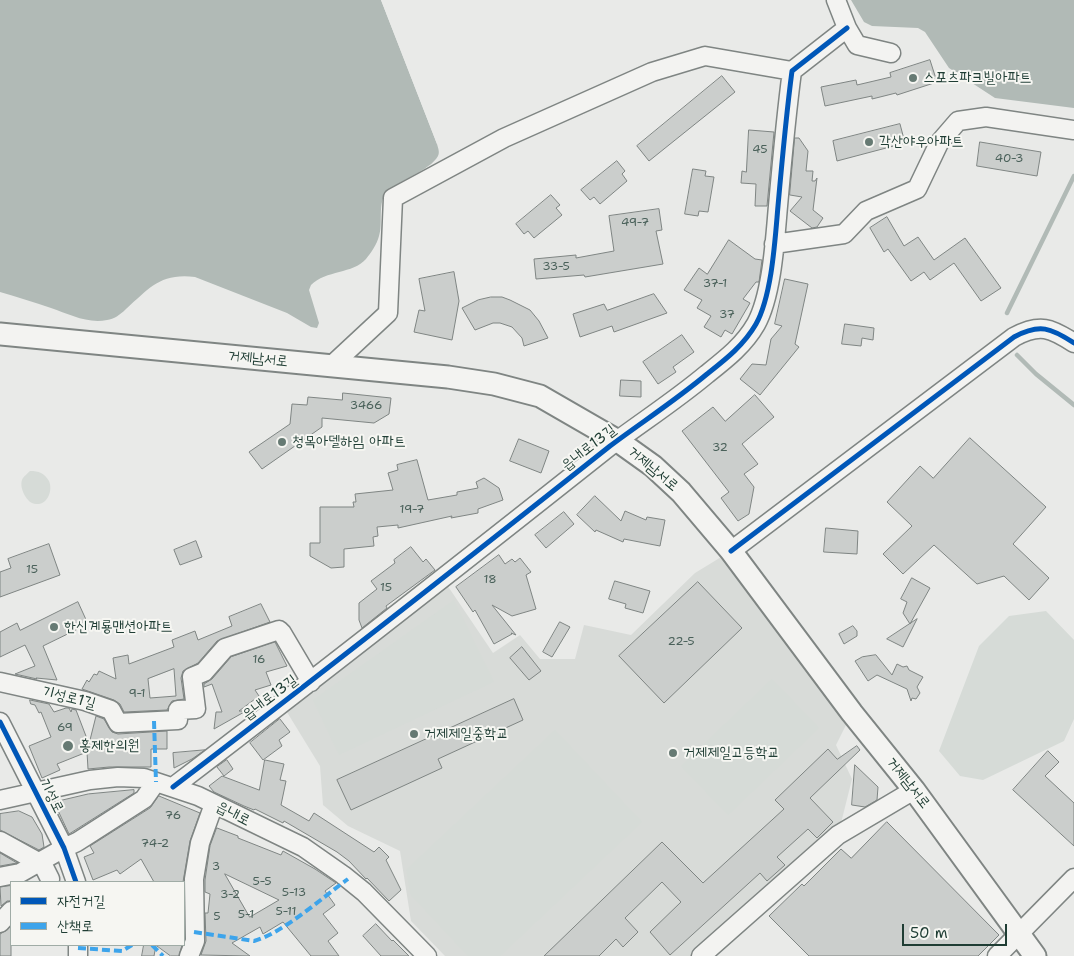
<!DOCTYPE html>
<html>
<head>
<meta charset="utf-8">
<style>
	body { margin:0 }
	#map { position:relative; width:1074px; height:956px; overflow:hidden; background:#e9eae8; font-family:"Shantell Sans","Poor Story",sans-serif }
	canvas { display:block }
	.legend { position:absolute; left:10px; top:881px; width:175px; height:65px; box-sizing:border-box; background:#f6f6f2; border:1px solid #a0aca6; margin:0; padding:6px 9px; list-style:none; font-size:15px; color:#1f3d34 }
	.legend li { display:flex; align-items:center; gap:10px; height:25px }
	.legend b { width:25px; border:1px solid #a0aca6 }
	.scale { position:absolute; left:902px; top:924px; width:105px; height:22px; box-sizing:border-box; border:2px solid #1f3d34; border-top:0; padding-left:6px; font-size:15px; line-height:18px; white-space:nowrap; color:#1f3d34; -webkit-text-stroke:4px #f6f6f2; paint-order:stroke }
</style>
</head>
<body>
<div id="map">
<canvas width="1074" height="956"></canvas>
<ul class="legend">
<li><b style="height:6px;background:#0057b8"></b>자전거길</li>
<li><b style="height:6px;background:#3da4eb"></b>산책로</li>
</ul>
<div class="scale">50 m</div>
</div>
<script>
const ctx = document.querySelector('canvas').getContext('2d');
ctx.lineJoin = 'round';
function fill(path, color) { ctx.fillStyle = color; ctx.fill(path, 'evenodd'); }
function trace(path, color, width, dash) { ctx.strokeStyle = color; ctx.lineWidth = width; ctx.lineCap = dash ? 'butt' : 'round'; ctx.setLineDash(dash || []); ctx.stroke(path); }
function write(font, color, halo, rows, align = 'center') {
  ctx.font = font + ' "Shantell Sans","Poor Story",sans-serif'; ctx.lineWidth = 4; ctx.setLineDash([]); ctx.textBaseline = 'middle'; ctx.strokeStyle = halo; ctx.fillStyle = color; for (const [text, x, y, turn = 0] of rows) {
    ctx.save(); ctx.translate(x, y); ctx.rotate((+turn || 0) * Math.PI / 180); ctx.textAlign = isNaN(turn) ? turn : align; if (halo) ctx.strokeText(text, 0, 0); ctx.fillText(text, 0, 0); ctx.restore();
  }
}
const built = new Path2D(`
	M731 551 852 713 836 745 852 779 838 835 701 956H445L411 921 400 851 348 826 323 805 320 766 282 704 443 579 493 653 520 635 540 659H575L584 625 631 635 695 573Z`);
const green = new Path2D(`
	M30 471C39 471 44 473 49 481 53 490 48 505 36 504 27 504 19 488 22 480 23 477 28 473 30 471Z
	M454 600 494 682 339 755 313 700Z
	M1046 611 1074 640V719L1064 741 983 780 960 776 939 751 979 646 1009 616Z
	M772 679 819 728 728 815 681 766Z
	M555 730 642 822 500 956H468L410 894 406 870Z`);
const water = new Path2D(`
	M0 0H381L437 144C438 148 440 152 438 156 430 171 397 180 385 195 378 204 383 225 379 236 377 244 371 253 366 259 353 274 326 270 311 285L309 290 319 323 317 328 311 327 287 313 195 277C160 273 150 288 126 309 120 315 114 319 107 320 87 324 69 314 51 308 34 302 17 297 0 292Z
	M851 0H1074V108L995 98 949 68 925 32 918 28 872 26 864 22Z`);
const pier = new Path2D(`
	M381 0H384L440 144H437Z`);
const stream = new Path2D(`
	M1007 313 1074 176
	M1017 355 1036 374 1074 405`);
const building = new Path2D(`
	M930 60 937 82 897 95 896 93 872 99V96L825 106 821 87 856 80 857 85 891 77 890 73Z
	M722 76 735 92 649 161 637 146Z
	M900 124 905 143 837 161 833 141Z
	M749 130 774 132 767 206H755L756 184 741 183 742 171 746 172Z
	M795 138H799L808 151 806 171H813L812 181H815L817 178 813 210 823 218 817 227 812 228 790 211 802 197 790 195Z
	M980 142 1041 152 1037 176 977 166Z
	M617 161 625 171 622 174 627 181 600 204 594 197 590 200 581 190Z
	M693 169 706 171 705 176 714 177 708 212 699 211 698 216 685 214Z
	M551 195 560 205 556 208 562 215 534 238 528 231 524 234 516 224Z
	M659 209 662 230 656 231 663 264 585 277 584 275 536 279 534 259 576 255V258L614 251 609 216Z
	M887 217 904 246 918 237 934 260 965 238 1001 288 981 301 954 263 930 280 924 272 911 281 888 249 884 252 870 228Z
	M729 240 755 259 762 260 759 282H756L743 299 750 303 732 334 725 330 721 337 704 327 711 316 697 308 702 300 684 290 699 268 707 274Z
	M454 272 459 301 452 340 414 332 419 310 425 311 419 279Z
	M785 279 808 284 795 344 799 347 760 395 740 379 752 364 766 365 771 339 782 326 775 324Z
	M654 294 667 313 614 332 612 326 580 337 573 314 604 304 607 310Z
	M491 297H502L510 300 530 310 539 321 548 338 524 346 522 338 512 327 500 323H493L475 330 462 308 478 300Z
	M845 324 874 328 873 340 862 338 861 346 842 344Z
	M682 335 694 352 673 367 676 372 658 384 643 362Z
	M621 380 641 381V397L620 396Z
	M343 393 391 398 389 414 374 423 322 418V427L262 469 249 452 290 424 292 404 307 405 308 397 342 400Z
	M755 395 774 417 742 444 758 464 744 474 754 487 749 514 738 521 721 498 729 492 682 431 713 407 725 421Z
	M970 438 1046 507 1013 544 1049 578 1029 600 1004 576 977 584 934 545 903 574 883 554 912 526 887 502 920 466 933 478Z
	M519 439 549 451 541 473 510 461Z
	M417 460 428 500 457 495V492L478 488 476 482 484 478 499 488 503 500 478 509V513L451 518 452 516 398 528V525L377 527 378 536 373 537 374 546 344 549V567L331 568 310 556V543H320V507H354L353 502H356L355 494 393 490 388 473 398 470 397 465Z
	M595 496 621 521 625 511 646 520 647 517 665 520 660 546 624 539 623 542 596 530 595 532 577 515Z
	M564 512 574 524 546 548 535 535Z
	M826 528 858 531 857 554 824 552Z
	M196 541 202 557 180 565 174 550Z
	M49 544 60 575 0 597V572L11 568 8 559Z
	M411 547 423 562 426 559 435 570 386 606 387 608 362 628 359 620V603L377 589 371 581 395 563 394 560Z
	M499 555 505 564 512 559 515 562 520 558 531 572 526 575 536 609 512 616 492 605 516 635 511 633 512 634 494 644 475 610 473 612 456 587Z
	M912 578 930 588 910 624 903 613 907 602 901 599Z
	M615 581 650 591 643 613 625 608 626 604 609 599Z
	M698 582 742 628 664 703 619 656Z
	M78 602 88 624 43 646 57 680 36 678 37 679 15 674 35 666 25 645 0 657V632L17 623 20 630Z
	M261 604 270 622 217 641 198 663 183 671 181 678 184 699 172 701 167 710 124 712 120 704 114 700 82 689 87 680 89 682 94 674 97 675 99 671 116 679 113 658 128 655 129 664 174 647 172 640 195 631 198 640 232 626 229 617ZM174 669 176 696 150 698 148 679Z
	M917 619 903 647 887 639Z
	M560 622 570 627 552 657 543 652Z
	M853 626 857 631V636L844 644 839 634Z
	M275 642 287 666 266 672 271 685 255 690 259 696 239 711H246L214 729 216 712H222L212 684 204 687V684L212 679 231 657Z
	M522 647 541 671 529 680 510 658Z
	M876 655 892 675 897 664 903 667 907 666 909 670 923 677 917 687 920 693 916 699 912 698 911 701 907 689 877 675 868 681 855 661 862 657Z
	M514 699 523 720 438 759 442 768 351 810 337 780Z
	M30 700 49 704 54 712 66 708H69L71 712 72 709 76 710 89 744 96 716 104 719 109 728 112 732 118 734 167 731V749H151V767H109L88 769 87 752 57 764 60 770 42 778 29 746 51 737 41 712 39 713 35 705 31 704Z
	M280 719 290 732 279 740 282 746 263 760 250 743Z
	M857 746 860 750 810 798 833 822 817 838 808 829 777 857 785 865 767 881 760 873 670 955 650 932 681 902 662 882 625 918 638 932 623 947 616 939 599 956H544L662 842 703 883 784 809 775 800 828 749 837 759Z
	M205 750 192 759 174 768 173 753Z
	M1048 751 1059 762 1045 776 1074 803V846L1013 790Z
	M227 760 233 769 224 776 217 767Z
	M265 760 284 764 280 780 286 781 281 805 309 821 314 813 374 852 379 847 389 857 386 860 401 890 389 901 367 878 366 879 349 861 337 852 284 821 283 823 255 809 254 810 244 806 214 792 209 786 222 776 259 790Z
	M855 765 878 787 877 800 865 807 852 805Z
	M134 790V793L69 834 54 802 88 794Z
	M159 796 200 813 190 841 183 882H154L141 859 120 874 117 870 93 880 84 857 94 853 90 846 150 808Z
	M19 811 32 817 42 834 44 847 39 850 0 830V814Z
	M887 822 999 935 978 956H809L769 916 802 884 804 886 841 849 851 858Z
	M217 828 238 836V838L281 855 283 851 315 869 336 883 325 891 335 905 323 914 338 933 328 941 339 956H311L283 922 263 934 260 927 232 943 250 956 201 955 206 941 205 913H208L210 894 205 892V880L210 846ZM225 874 279 900 250 917Z
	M0 853 17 863 0 866Z
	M11 886V901H7L1 906 0 887Z
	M376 924 392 941 393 940 409 956H381L363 936Z
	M11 926V956H0V934L7 930Z
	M144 945H156L154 956H142Z
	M156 945H182L179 956H171Z`);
const minor = new Path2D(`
	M836 0 847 28 857 45 891 53
	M774 244 844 234 866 211 917 189 939 143 958 121 986 117 1074 130
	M331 366 388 313 393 198 504 138 652 72 705 56 792 71
	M731 551 1014 337C1040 323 1051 328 1074 343
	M0 682 85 701 111 710 118 723 178 720V710L196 709 192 677 204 672 225 648 279 630 282 633 311 682
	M0 722 64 848 76 882
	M173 787C320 675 465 561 610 446 642 422 676 400 707 374 726 359 744 345 756 324 772 295 775 240 778 206 782 161 786 116 792 71L847 28
	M0 800 90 780 118 777 144 778 198 796 303 847 343 875 364 892 427 956
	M0 841 38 862
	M41 861 50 879
	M0 877 20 873 64 848 77 842 144 799 156 782
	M0 923 11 911
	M78 956V945
	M189 956 195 941 194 879 200 843 214 804
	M701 956 838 835 914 790
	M997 956 1074 878`);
const major = new Path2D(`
	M0 334 448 377 494 384 540 396 618 441 653 466 681 492 731 551 852 713 914 790 1035 956`);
const quiet = new Path2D(`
	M154 721 156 782
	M194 932 254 941C283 933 323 897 348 879
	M152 945 163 956
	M78 948 122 951 132 945`);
const cycleway = new Path2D(`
	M731 551 1014 337C1040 323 1051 328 1074 343
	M0 722 64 848 76 882
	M173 787C320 675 465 561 610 446 642 422 676 400 707 374 726 359 744 345 756 324 772 295 775 240 778 206 782 161 786 116 792 71L847 28`);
const markers = [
	[913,78,5,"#667a73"],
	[869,142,5,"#667a73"],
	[282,442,5,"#667a73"],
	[54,627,5,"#667a73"],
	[414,734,5,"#667a73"],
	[68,746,6,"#667a73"],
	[673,753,5,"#667a73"]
];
const numberNames = [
	["45",760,150],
	["40-3",1009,159],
	["49-7",635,223],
	["33-5",556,267],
	["37-1",715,284],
	["37",727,315],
	["3466",366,406],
	["32",720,448],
	["19-7",412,510],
	["15",32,570],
	["18",490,580],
	["15",386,588],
	["22-5",681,642],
	["16",259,660],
	["9-1",137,694],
	["69",65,728],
	["76",173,816],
	["74-2",155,844],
	["3",216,867],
	["5-5",262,882],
	["5-13",294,893],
	["3-2",230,895],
	["5-11",286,912],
	["5-1",246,915],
	["5",217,917]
];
const poiNames = [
	["스포츠파크빌아파트",923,78],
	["각산야우아파트",879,142],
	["청목아델하임 아파트",292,442],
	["한신계룡맨션아파트",64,627],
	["거제제일중학교",424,734],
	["홍제한의원",79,746],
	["거제제일고등학교",683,753]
];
const streetNames = [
	["거제남서로",258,359,6],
	["읍내로13길",589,448,-38],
	["거제남서로",653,469,40],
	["기성로1길",69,698,14],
	["읍내로13길",270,698,-37],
	["거제남서로",908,783,52],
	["기성로",51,796,63],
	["읍내로",233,814,27]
];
fill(built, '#d8dbd8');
fill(green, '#d6dbd7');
fill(water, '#b1bab6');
fill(pier, '#e9eae8');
trace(stream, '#b1bab6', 4.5);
fill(building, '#cbcecc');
trace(building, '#7f8583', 1);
trace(minor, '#7f8583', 21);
trace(major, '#7f8583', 25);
trace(minor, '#f3f3f1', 18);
trace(major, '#f3f3f1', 21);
trace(quiet, '#3da4eb', 4, [8, 4]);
trace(cycleway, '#0057b8', 5);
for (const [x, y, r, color] of markers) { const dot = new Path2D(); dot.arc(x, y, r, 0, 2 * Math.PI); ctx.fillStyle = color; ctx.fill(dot); trace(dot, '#f6f6f2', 2); }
write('12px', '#4a615a', null, numberNames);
write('15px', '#1f3d34', '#f6f6f2', poiNames, 'left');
write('15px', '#1f3d34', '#f6f6f2', streetNames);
</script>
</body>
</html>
